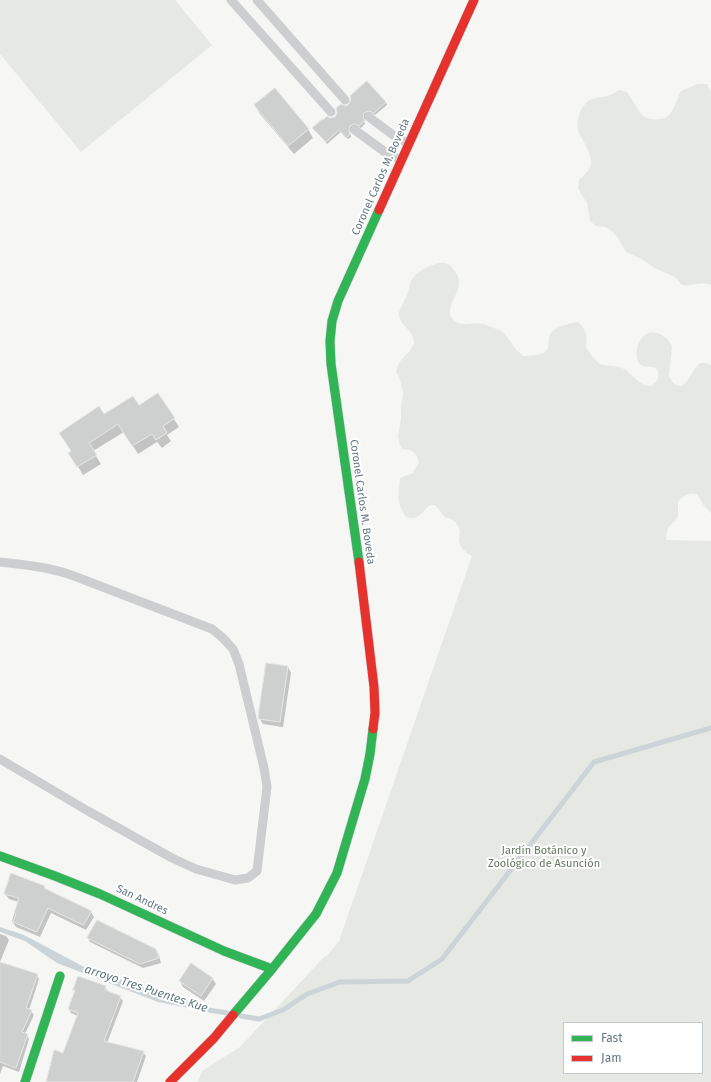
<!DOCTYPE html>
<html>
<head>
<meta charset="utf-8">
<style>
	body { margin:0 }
	#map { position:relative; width:711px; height:1082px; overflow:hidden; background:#f6f6f5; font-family:"Fira Sans",sans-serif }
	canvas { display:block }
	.legend { position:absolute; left:563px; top:1022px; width:140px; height:52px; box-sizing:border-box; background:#fff; border:1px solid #c2c9ce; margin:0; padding:5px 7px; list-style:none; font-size:12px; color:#667785 }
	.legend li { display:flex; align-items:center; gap:8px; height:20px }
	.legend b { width:20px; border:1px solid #c2c9ce }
</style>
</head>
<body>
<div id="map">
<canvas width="711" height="1082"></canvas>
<ul class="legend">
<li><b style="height:5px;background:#30b455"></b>Fast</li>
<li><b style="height:5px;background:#e5322d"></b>Jam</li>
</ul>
</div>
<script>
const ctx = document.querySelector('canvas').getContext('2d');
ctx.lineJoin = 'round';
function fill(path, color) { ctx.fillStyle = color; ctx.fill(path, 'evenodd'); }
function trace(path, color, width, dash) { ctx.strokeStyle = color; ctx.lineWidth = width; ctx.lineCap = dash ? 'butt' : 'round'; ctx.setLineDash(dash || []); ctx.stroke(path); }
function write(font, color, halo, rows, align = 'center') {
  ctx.font = font + ' "Fira Sans",sans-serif'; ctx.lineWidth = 4; ctx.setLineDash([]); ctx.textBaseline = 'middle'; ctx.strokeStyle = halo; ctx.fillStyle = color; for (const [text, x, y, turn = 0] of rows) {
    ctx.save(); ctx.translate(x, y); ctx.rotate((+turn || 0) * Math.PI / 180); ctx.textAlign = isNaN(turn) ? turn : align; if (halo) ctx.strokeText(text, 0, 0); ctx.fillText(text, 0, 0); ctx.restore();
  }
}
const green = new Path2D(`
	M0 0H175L212 45 81 152 0 54Z
	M698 84H707L711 92V285C699 281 692 287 682 285L675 277 656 269 642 259 626 252 618 238 612 231 605 227 596 226 590 221 587 203 578 189 579 180C583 176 590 171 591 165 592 159 587 147 584 142 583 139 580 137 579 134 575 123 579 110 587 102 595 95 602 99 610 95 613 94 616 92 618 90L627 92C632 99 636 107 641 114 648 121 664 121 670 114 675 107 677 99 681 91Z
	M439 263C447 263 449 263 454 270 469 288 445 302 451 316 457 330 474 321 484 324 490 327 499 329 504 333 511 341 514 350 524 356 528 356 542 355 545 352 550 348 548 339 550 334 554 327 571 323 578 322 587 330 587 336 586 347 589 352 595 361 600 364 607 367 615 365 622 368 633 373 638 386 651 386 659 381 660 376 656 368 651 366 645 368 641 365 631 358 639 322 662 335 667 338 669 341 672 346L669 377C686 402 690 367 701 363 705 362 708 364 711 365V513L704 506 697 494C689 492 682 496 678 502V516L676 520C667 528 668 527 666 540L711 541V1082H198L202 1071 240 1047 325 956 326 957 339 941 472 556C467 554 459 547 459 540 459 535 461 533 459 528 457 524 455 521 451 519 449 518 446 518 445 517 442 515 440 510 437 507 430 500 425 511 420 515 416 519 407 520 404 514 396 502 399 491 400 478L413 473 414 470 419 463C416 451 414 451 402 449L400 445 398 436 401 419V406L403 393 399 376 396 372C397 369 398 366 399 363 403 357 413 349 414 343 415 332 401 326 399 316 398 310 403 305 405 299 408 294 409 287 411 281 416 271 428 266 439 263ZM564 1023H702V1073H564Z`);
const water = new Path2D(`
	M0 927 24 935 86 968 192 1003 217 1010 214 1013 158 1002 57 963 25 941 0 932Z`);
const shadow = new Path2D(`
	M386 102 387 105 375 115 371 113 366 116 364 120 365 124 361 128 357 126 352 129 350 133 351 137 348 139 341 132 327 144 315 130 329 119 335 118 346 107Z
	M255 106 308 129 313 138 294 154 260 114Z
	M158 394 179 427 167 435 171 441 162 448 157 442 138 454 124 432 93 451 101 464 83 475 70 453 104 415 139 406Z
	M288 667 291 673 283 727 263 724 259 718Z
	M44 886 46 891 91 912 94 917 86 930 51 913 40 937 16 927 12 921 18 902 9 899 5 894Z
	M0 934 6 936 9 940 0 962Z
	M88 938 156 949 159 955 161 963 143 968 90 942Z
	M0 963 37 975 39 979 29 1010 31 1011 34 1015 25 1034 27 1035 29 1039 19 1072 3 1066 0 1074Z
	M212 978 216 984 204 1001 183 987 180 981Z
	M105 987 108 991 120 997 123 1001 107 1043 143 1052 146 1056 137 1082H47L63 1054 78 1016 71 1013 69 1009 76 992 74 990Z`);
const stream = new Path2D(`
	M209 1010 227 1013
	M241 1016 259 1019 283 1010 307 994 340 982 408 981 442 959 594 762 711 728`);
const building = new Path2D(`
	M367 81 386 102 374 113 369 111 364 113 363 117 365 121 359 126 355 124 350 126 349 130 350 134 346 138 339 130 326 142 312 128 322 119 323 120 327 116 330 118 335 117 337 113 336 108 341 104 346 106 349 104 351 99 350 96Z
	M275 88 309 129 288 146 254 105Z
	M158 393 175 418 163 426 167 433 156 440 152 434 132 446 118 424 89 443 97 455 77 467 68 453 71 451 59 433 99 406 104 414 133 396 139 405Z
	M266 663 288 666 280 722 258 719V717Z
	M11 873 45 886 44 888 92 911 83 925 48 908 37 932 13 922 16 914 14 913 19 898 4 894Z
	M97 920 156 949 159 958 140 964 87 938Z
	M0 962 38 974 26 1008 32 1010 22 1032 28 1034 16 1068 0 1062Z
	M191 963 213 978 201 996 179 981Z
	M78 976 106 986 105 990 121 996 104 1041 144 1051 133 1082H46L54 1050 63 1053 78 1013 68 1009 75 990H73Z`);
const lane = new Path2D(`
	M231 0 331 112
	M257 0 345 100
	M369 117 393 135 409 144
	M355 130 385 152 401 160
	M0 562C25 565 50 567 74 576L212 629 223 638 233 649 239 664 264 768 267 787 257 871 248 878 235 880 196 869 172 858 88 811 0 759`);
const fast = new Path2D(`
	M359 562 331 364 330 341 332 321 338 301 379 210
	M0 856 55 876 100 894 224 951 272 969
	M233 1015 272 969 316 914 337 873 365 779 370 754 373 729
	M25 1082 60 976`);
const jam = new Path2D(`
	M379 210 474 0
	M359 562 374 687 375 713 373 729
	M170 1082 214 1038 233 1015`);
const streetNames = [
	["Coronel Carlos M. Boveda",381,177,-66],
	["Coronel Carlos M. Boveda",362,502,82],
	["San Andres",142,900,25]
];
const parkNames = [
	["Jardín Botánico y",544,851],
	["Zoológico de Asunción",544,864]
];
const waterNames = [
	["arroyo Tres Puentes Kue",146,989,18]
];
fill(green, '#e6e9e3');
fill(water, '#ccd4d7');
fill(shadow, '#0003');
trace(stream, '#ccd4d7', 5);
fill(building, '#ced0d0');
trace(building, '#e6e6e5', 1);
trace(fast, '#d2d3d4', 10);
trace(jam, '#d2d3d4', 10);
trace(lane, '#cccecf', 9);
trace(fast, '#30b455', 9);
trace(jam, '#e5322d', 9);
write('11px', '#667785', '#fff', streetNames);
write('11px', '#657761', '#fff', parkNames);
write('italic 12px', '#627881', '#fff', waterNames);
</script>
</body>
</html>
